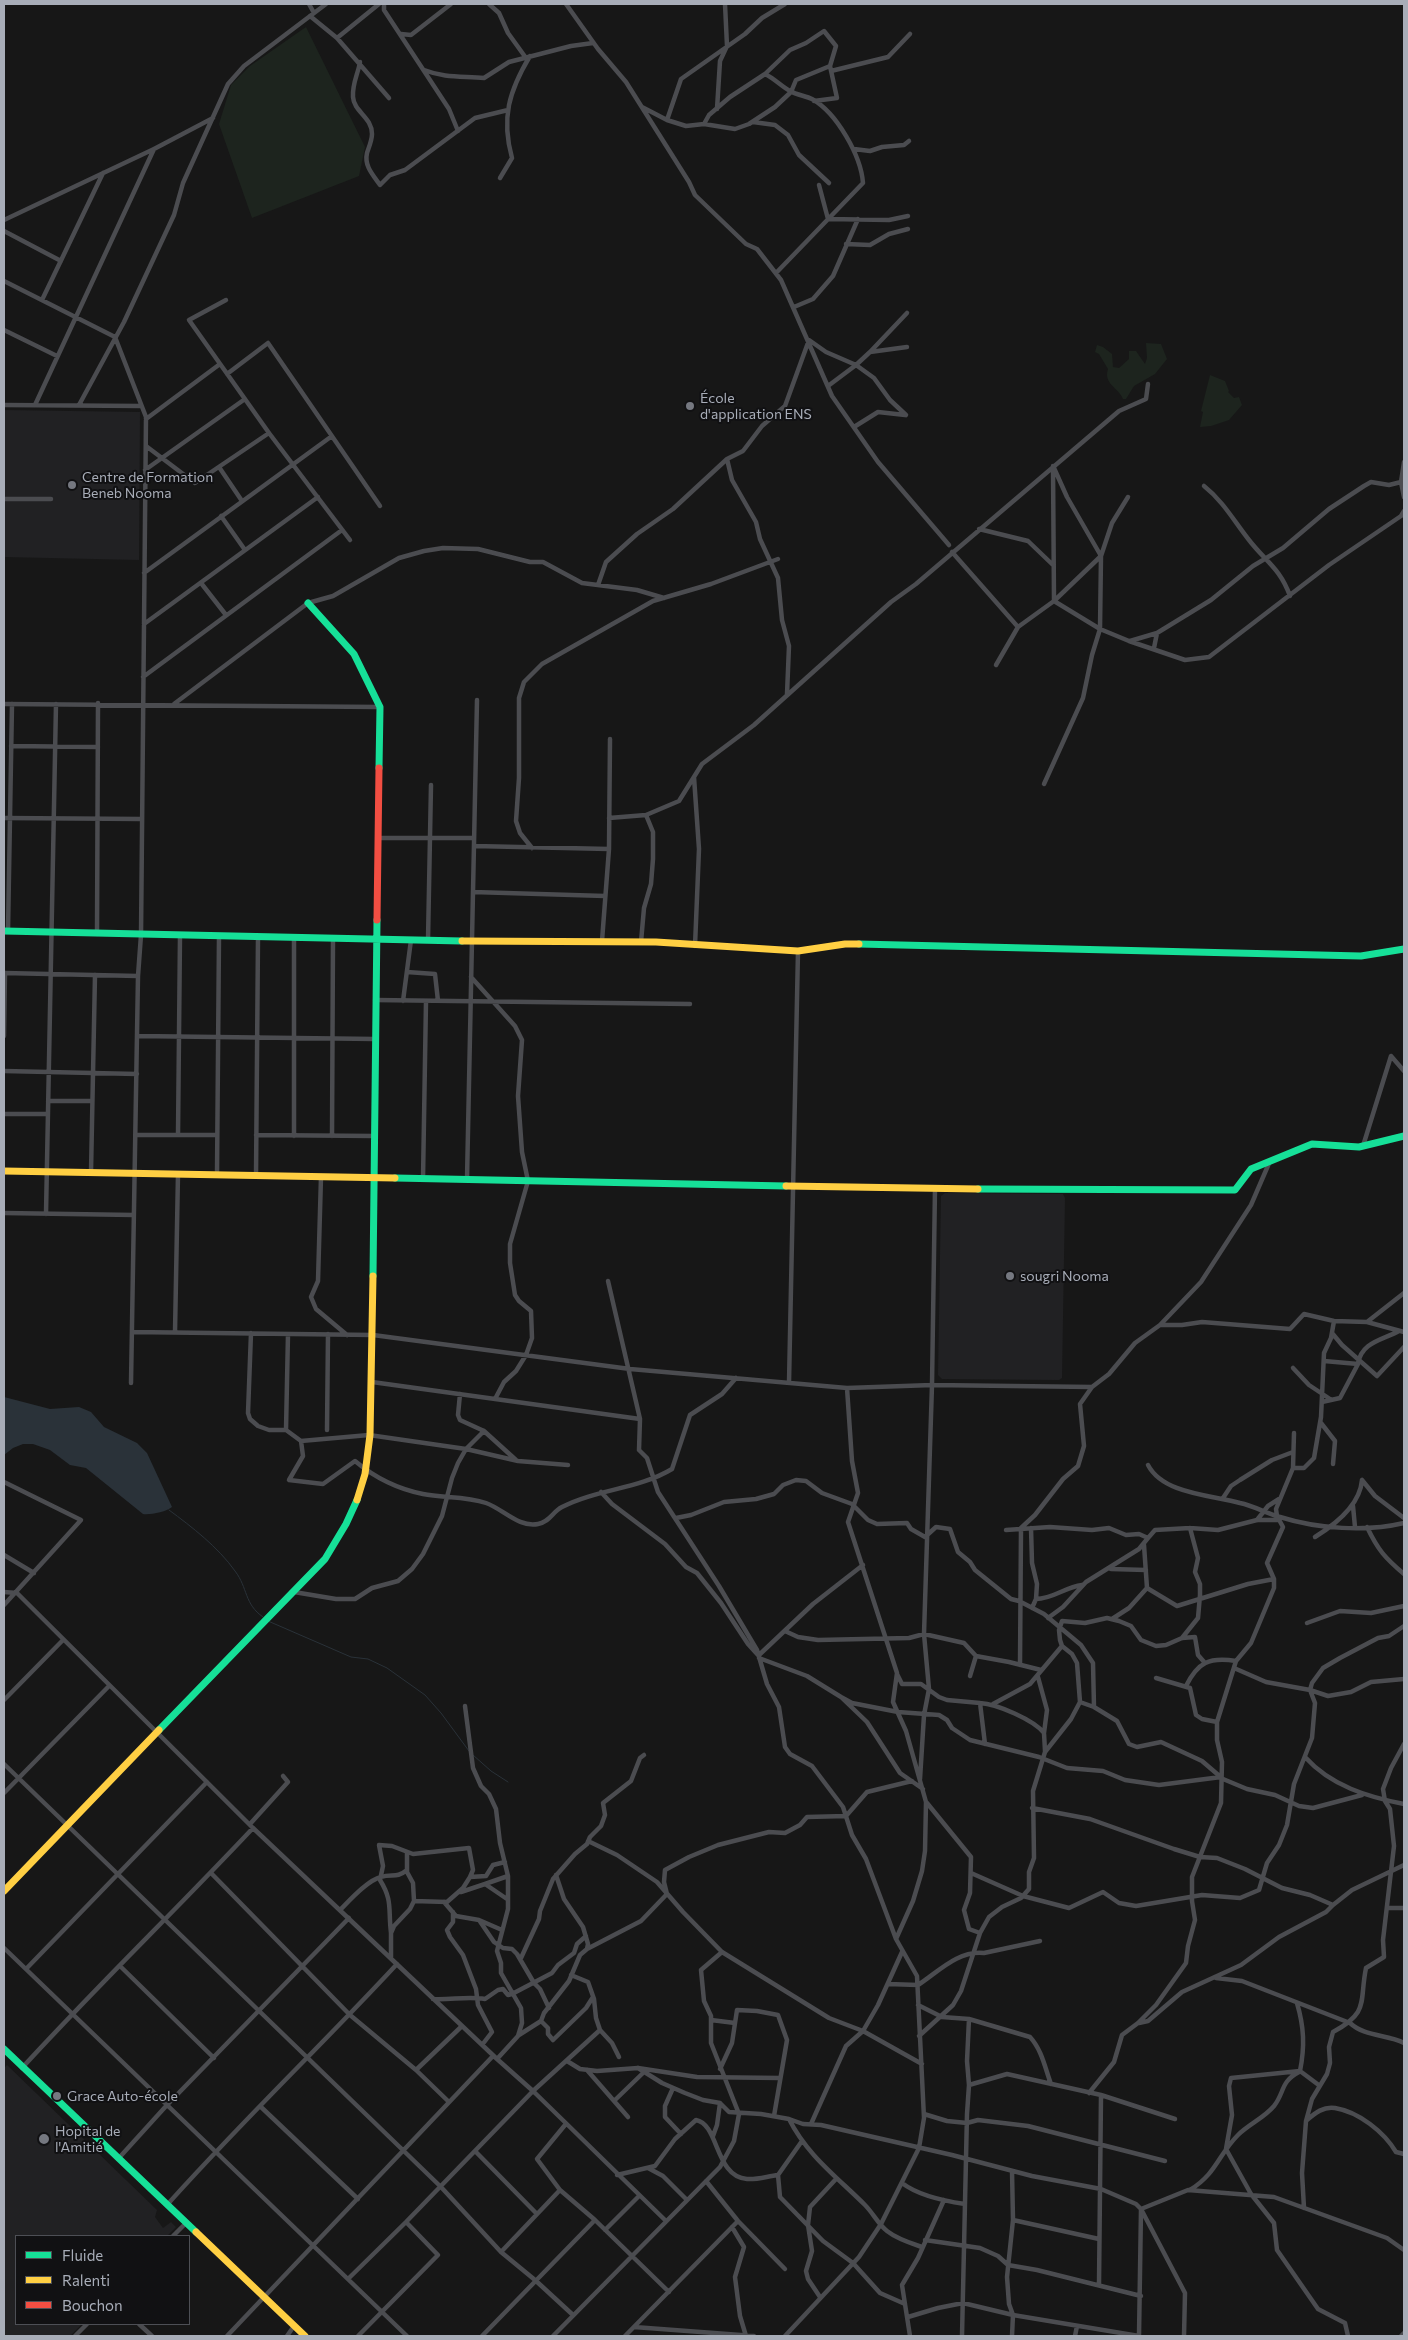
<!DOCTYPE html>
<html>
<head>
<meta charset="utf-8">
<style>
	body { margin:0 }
	#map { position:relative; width:1408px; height:2340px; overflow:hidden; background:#171717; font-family:Commissioner,sans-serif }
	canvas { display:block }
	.frame { position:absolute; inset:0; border:5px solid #a8adb8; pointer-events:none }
	.legend { position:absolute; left:15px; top:2235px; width:175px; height:90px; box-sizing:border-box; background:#111113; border:1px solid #4d4f55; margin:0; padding:6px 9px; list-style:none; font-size:15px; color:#a8adb8 }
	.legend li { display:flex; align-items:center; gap:10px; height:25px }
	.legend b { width:25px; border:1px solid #4d4f55 }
</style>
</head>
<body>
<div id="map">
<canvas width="1408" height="2340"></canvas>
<div class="frame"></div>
<ul class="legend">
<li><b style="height:6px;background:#16e098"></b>Fluide</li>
<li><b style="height:6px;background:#ffcf43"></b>Ralenti</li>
<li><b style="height:6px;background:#f24e42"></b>Bouchon</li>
</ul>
</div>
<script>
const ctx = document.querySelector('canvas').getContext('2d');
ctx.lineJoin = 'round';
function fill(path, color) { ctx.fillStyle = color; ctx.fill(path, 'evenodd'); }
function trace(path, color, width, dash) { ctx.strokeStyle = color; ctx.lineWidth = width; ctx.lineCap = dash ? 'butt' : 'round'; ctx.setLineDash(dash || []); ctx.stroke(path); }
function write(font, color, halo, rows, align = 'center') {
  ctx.font = font + ' Commissioner,sans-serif'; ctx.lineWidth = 4; ctx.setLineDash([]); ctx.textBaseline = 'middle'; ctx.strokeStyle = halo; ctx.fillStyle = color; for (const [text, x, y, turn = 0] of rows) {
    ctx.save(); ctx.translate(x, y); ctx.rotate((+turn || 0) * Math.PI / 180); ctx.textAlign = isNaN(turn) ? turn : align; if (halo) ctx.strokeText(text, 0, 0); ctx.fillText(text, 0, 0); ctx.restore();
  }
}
const built = new Path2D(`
	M4 410 140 412 139 560 4 557Z
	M945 1193 1063 1194 1065 1198 1062 1378 1059 1380 942 1379 938 1375 941 1196Z
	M7 2065 157 2210 155 2217 163 2228 171 2222 176 2227 167 2236H16V2324H82L70 2336H4V2068Z`);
const green = new Path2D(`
	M306 27 365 147 359 176 252 218 219 124 231 85 250 66Z
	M1146 343 1161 344 1167 359 1155 374 1134 386 1126 399H1123C1119 388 1103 384 1108 369L1099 354 1095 352 1097 345 1103 347 1112 354 1113 367 1119 368 1129 359V351H1136L1145 364 1147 358Z
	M1210 375 1225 381 1229 391 1228 392 1234 398 1239 397 1242 405 1229 420 1211 426 1200 427 1203 412 1201 411Z`);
const water = new Path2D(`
	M4 1397 50 1409 79 1407 91 1412 104 1427 137 1443 147 1453 172 1507C166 1512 150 1515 143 1514L86 1468 70 1465 50 1450 33 1444H23L13 1448 4 1455Z`);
const stream = new Path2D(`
	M169 1510C192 1527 218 1547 235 1571 248 1588 244 1604 263 1617
	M268 1621 351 1657 368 1659 387 1668 425 1695 441 1713 469 1751
	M473 1755 491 1771 508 1782`);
const street = new Path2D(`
	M309 4 314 13
	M384 4V10L449 109 458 131
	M489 4 499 13 508 33 526 58
	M566 4 598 49 626 82 689 182 695 195 746 244 757 249 781 280 832 396 878 462 949 545
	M310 16 337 38 389 98
	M401 34 411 35 451 4
	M337 38 379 4
	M360 62C358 74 352 84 353 97 354 112 372 117 372 134 372 140 369 147 367 153 364 166 373 175 380 185L390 175 405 170 475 118 508 110
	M424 70C444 78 463 76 484 78L509 62 571 46 593 43
	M831 71 888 57 910 34
	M765 74C775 79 781 86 790 91 797 95 806 96 812 99 837 113 861 156 863 183L776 273
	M642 107 667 120 686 126 704 124 735 129 749 124 775 107 791 92 796 80 830 66
	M717 109 720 61 727 46 725 4
	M667 120 681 79 745 34 762 18 785 4
	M753 122 775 125 788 135 799 155 829 183
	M704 124 709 115 730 97 765 74 790 50 806 43 824 31 836 46 830 66 837 98 814 101
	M854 149 870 151 882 147 904 145 909 141
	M500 178 512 158C501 118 509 91 530 56
	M819 185 828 219 889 220 908 216
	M4 220 154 149 213 118
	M4 231 61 261
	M846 244 870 245 889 234 908 229
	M4 281 115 337 146 417 141 935 138 976 131 1383
	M42 300 103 173
	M226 300 189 320 269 433 350 540
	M794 307 813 299 833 276 858 219
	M4 330 57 356
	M870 352 907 313
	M227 374 268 343 380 506
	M828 386 856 365 874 378 890 400 906 415
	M4 405 141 406
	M35 405 154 149
	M79 405 124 322 174 215 183 183 228 84 244 66 326 4
	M146 419 220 364
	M854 427 878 412 905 415
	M146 446 195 483 269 433
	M727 459 732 480 756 522 760 539 778 578 782 620 789 646 787 694
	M1404 462 1401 482 1404 497
	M1053 466 1054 601 1100 629 1129 641 1185 660 1209 657 1329 565 1401 516 1404 511
	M219 467 242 501
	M145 470 245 399
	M1204 486C1223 501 1234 521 1249 540 1266 562 1280 568 1290 596
	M4 499H51
	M221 516 245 550
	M979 529 1028 541 1053 565
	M952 552 1018 627
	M144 573 332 436
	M201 583 226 615
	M598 585 606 562 637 534 673 509 727 459 743 451 762 426 785 406 809 340 826 352 856 365 870 352 907 347
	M144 624 318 497
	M1130 641 1157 633 1211 600 1253 566 1283 548 1329 509 1364 486 1371 482 1389 485 1401 482
	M1154 648 1157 633
	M996 665 1018 627 1054 601 1101 556 1112 523 1128 497
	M143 677 342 530
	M4 704 380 707
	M174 704 308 603 333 596 399 558 424 551 443 548 478 549 530 562H543L582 583 637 590 664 598
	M11 746 98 747
	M694 777 699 849 695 946
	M1044 784 1083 698 1092 655 1100 629 1101 556 1067 497 1054 468
	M4 818 141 819
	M609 818 646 815 679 801 702 764 754 725 891 602 916 584 1119 411 1146 399 1148 384
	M378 838H474
	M474 846 609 849
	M532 848 520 833 516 821 519 778V698L524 682 542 664 653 601 711 584 778 559
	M473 892 605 896
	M8 931 12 704
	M97 934 98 703
	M294 938V1136
	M428 940 431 785
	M602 941 609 849 610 739
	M641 942 644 908 651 884 653 859V832L646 815
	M407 972 435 974 438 1001
	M4 973 138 976
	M471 977 515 1026 522 1040 518 1096 522 1152 528 1181 510 1244V1263L515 1295 519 1301 531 1311 532 1338 526 1355 516 1371 504 1382 495 1399
	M375 1000 690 1004
	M403 1001 411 940
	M4 1036 5 973
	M137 1036 375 1039
	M4 1071 137 1074
	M48 1101H92
	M4 1114H48
	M136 1135H217
	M178 1135 180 935
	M256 1135 374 1136
	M332 1136 333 938
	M1363 1146 1391 1056 1404 1071
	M91 1172 95 975
	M217 1174 219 936
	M256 1176 258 937
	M321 1177 318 1281 311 1297 316 1309 347 1335
	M423 1179 426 1001
	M467 1179 477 700
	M4 1213 134 1215
	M46 1214 56 704
	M608 1281 640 1419 639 1450 647 1458 658 1492 719 1586 757 1650 767 1684 779 1707 785 1747 790 1754 812 1766 843 1807 852 1835 866 1859 896 1939 917 1976 924 2118 919 2148 881 2224 859 2257 785 2336
	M1367 1322 1404 1332
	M1160 1325 1201 1282 1251 1205 1270 1161
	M132 1332 373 1335 630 1369 847 1388 932 1385 1092 1387
	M175 1332 178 1174
	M251 1333 248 1413 250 1419 258 1426 269 1430H286L301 1441 369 1435 466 1449 518 1461 568 1465
	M1332 1333 1342 1345 1377 1376 1404 1347
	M1324 1361 1358 1364C1361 1342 1383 1340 1399 1331
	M1293 1368 1309 1385 1330 1399
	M372 1382 640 1419
	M789 1383 798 951
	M847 1388 852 1461 858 1493 848 1522 897 1673 893 1702 906 1731 926 1802 925 1851 922 1871 913 1901 896 1939
	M460 1394 458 1415 460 1420 484 1431 516 1460
	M1322 1402 1340 1398 1358 1364
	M1321 1423 1335 1441 1333 1464
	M286 1430 288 1334
	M327 1430 328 1334
	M301 1441 303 1456 289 1480 323 1484 355 1461C374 1477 398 1489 423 1494 443 1498 466 1496 486 1503 503 1509 519 1528 538 1524 551 1521 552 1512 562 1507 597 1489 639 1489 672 1469L690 1415 722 1394 736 1378
	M1148 1465C1163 1494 1211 1495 1240 1503 1254 1506 1266 1513 1280 1517 1318 1529 1366 1532 1404 1523
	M1293 1468H1304L1314 1458 1321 1417 1324 1353 1331 1338 1334 1321
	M1362 1480 1375 1496 1404 1518
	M4 1482 81 1520 4 1605
	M601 1492 612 1504 665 1544 686 1567 697 1573 721 1603 748 1644 758 1655
	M1223 1498 1231 1486 1240 1480 1272 1460 1293 1452
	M1353 1506 1355 1527
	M676 1518 691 1515 724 1502 756 1499 774 1494 783 1485 796 1480 806 1481 822 1493 852 1504 868 1520 877 1524 907 1523 911 1529 925 1537 936 1527 950 1529 958 1552 970 1562 975 1570 1011 1599 1019 1601 1044 1614 1081 1645 1093 1663 1094 1707
	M1257 1520 1268 1506 1279 1499
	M1367 1527C1378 1550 1385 1558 1404 1574
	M1031 1528 1032 1563 1037 1584 1036 1599
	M1006 1530 1050 1527 1092 1530 1109 1528 1126 1535 1139 1534 1148 1538 1155 1530 1190 1528 1218 1530 1257 1520H1277V1516
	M1315 1537C1336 1524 1360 1505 1362 1480
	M1144 1545 1147 1588 1177 1606 1248 1584 1274 1579
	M4 1555 34 1573
	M1111 1569 1146 1570
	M4 1592 17 1593 253 1828 497 2059 533 2091 666 2221
	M294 1592 336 1599H355L372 1588 398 1581 412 1569 423 1554 442 1516 452 1478 458 1463 466 1449 484 1431
	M1032 1608 1036 1599C1053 1599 1065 1587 1082 1585
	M1048 1618 1063 1607 1086 1582 1139 1549 1148 1538
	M1112 1619 1129 1608 1147 1588
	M1307 1623 1340 1611 1371 1613 1404 1606
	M785 1631 798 1637 818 1640 909 1638 924 1634 964 1643 976 1656 1009 1662 1041 1670
	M1182 1638 1198 1618 1200 1595V1584L1195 1572 1198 1558 1190 1528
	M759 1655 813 1604 863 1565
	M759 1658 807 1676 841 1697 867 1722 900 1773 923 1789
	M1020 1665 1021 1528 1035 1515 1063 1479 1078 1466 1084 1446 1080 1404 1092 1387 1109 1374 1135 1343 1160 1325H1182L1202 1322 1290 1329 1304 1314 1334 1321 1367 1322 1404 1293
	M1234 1668 1266 1682 1310 1690 1328 1696 1351 1692 1371 1682 1404 1679
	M897 1674 902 1684H921L939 1697 947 1700 980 1703
	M970 1676 976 1656
	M1038 1677 1047 1710 1044 1733 1045 1751
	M1156 1678 1190 1688 1196 1715 1202 1719 1217 1722
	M1186 1686C1198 1662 1209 1657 1236 1661
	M841 1697 852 1703 898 1712 939 1715 947 1720 952 1728 970 1740 1039 1757 1067 1768 1103 1771 1125 1780 1159 1785 1221 1777
	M4 1700 63 1640
	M1080 1702 1094 1707 1117 1721 1129 1744 1137 1747 1161 1742 1202 1761 1223 1779 1247 1789 1275 1795 1299 1806 1313 1808 1362 1795
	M993 1704 1030 1684 1062 1646
	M465 1706 473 1768 481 1786 489 1794 496 1809 500 1843 508 1876V1909L497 1951 501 1963V1973L521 2008 522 2023 518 2036 497 2059
	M985 1744 980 1703C997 1704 1034 1720 1044 1733
	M1305 1757C1331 1786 1368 1797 1404 1804
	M4 1764 441 2187 501 2252 535 2280 573 2315
	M920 1779 924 1715 929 1689 924 1634 932 1385 935 1188
	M4 1793 109 1686
	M927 1803 971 1857 970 1893 964 1910 969 1929 980 1933
	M1032 1808 1090 1819 1174 1849 1200 1857 1217 1858 1245 1869 1282 1888 1310 1895 1333 1905 1352 1890 1404 1865
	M250 1824 288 1782 283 1776
	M588 1841 617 1855 657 1882 683 1912 722 1952 829 2018 863 2031 922 2064
	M211 1873 350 2015 416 2070 449 2102
	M971 1873 1023 1896 1069 1908 1103 1892 1119 1903 1136 1906 1202 1895 1240 1898 1259 1890 1267 1863 1279 1845 1287 1825 1294 1784 1312 1738 1315 1703 1310 1690 1312 1683 1323 1668 1340 1658 1378 1638 1389 1636 1404 1626
	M485 1884 508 1876
	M461 1892 485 1884 507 1899
	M414 1901 447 1902 463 1888 470 1877 486 1876 493 1865 505 1862
	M444 1902 456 1916 479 1920 502 1930
	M1388 1908H1404
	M340 1910C350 1900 368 1880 381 1877 392 1873 396 1879 407 1870
	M453 1912V1922L447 1930 450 1937 463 1955 476 1989 478 2005 492 2032 482 2045
	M479 1920 494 1942 503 1948 512 1949 517 1954 534 1983 540 1989 549 2008
	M391 1933C388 1909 393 1901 380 1880L383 1866 379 1845 392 1846 413 1854 469 1848 473 1870 470 1877
	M4 1948 407 2336
	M587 1949 641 1921 667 1894 664 1882 665 1870 689 1857 718 1845 769 1832 785 1833 800 1825 807 1817 846 1816 867 1792 912 1781
	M391 1958V1933L394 1926 410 1909 414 1901 413 1883 407 1872V1853
	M521 1958 539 1919 540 1911 553 1879 575 1854 587 1844 590 1837 601 1826 605 1815 603 1803 631 1781 640 1758 644 1755
	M120 1966 214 2058
	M26 1969 207 1782
	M571 1975 588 1982 594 1999 596 2018 600 2030 612 2043 619 2057
	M1216 1978 1242 1981 1350 2023C1365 2037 1387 2034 1404 2043
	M888 1984 918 1985C938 1972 958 1950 984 1953L1040 1941
	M433 1999C451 2000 468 1996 485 1999L498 1990 503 1989 508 1995 512 1994 552 1973 558 1965 574 1953 577 1944 586 1936
	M1297 2003C1304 2027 1305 2046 1300 2071
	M918 2005 942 2017 969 2019 1030 2037C1042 2050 1045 2068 1051 2084
	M711 2020 735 2023
	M541 2021 548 2028V2034L553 2040 586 2008 593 1997
	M1139 2023 1148 2021 1182 1992 1241 1965 1279 1937 1326 1912 1333 1905
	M519 2035 541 2021 544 2013 569 1981 580 1955 587 1949 588 1944 583 1927 564 1899 556 1875
	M919 2036 953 2005 961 1991 980 1933 989 1917 1002 1907 1021 1898 1029 1889V1872L1034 1858 1033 1791 1045 1752 1071 1719 1080 1702 1077 1663 1072 1654 1062 1646 1060 1640 1059 1630 1062 1621 1085 1623 1107 1618 1119 1621 1131 1626 1141 1640 1156 1646 1166 1645 1182 1638 1195 1637 1198 1655 1205 1663
	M567 2061 580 2069 597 2071 638 2068 697 2077 780 2078
	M22 2068C97 1986 177 1909 253 1828
	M638 2068 662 2083 685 2093 703 2100 720 2103 729 2112 761 2114 789 2119 803 2124 821 2125 952 2155 1032 2176 1101 2189 1136 2204 1141 2209 1139 2336
	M720 2069 732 2043 737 2010 757 2011 778 2015 787 2040 774 2116
	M416 2070 462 2026
	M587 2070 628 2117
	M969 2085 1007 2074 1101 2095 1175 2119
	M1320 2086 1300 2071 1231 2078 1229 2086 1232 2115 1226 2149 1251 2194 1274 2223 1277 2250 1318 2309 1345 2323 1348 2336
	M673 2088 665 2106V2117L681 2134
	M1089 2093 1114 2062 1122 2035 1138 2023 1156 2005 1186 1963 1188 1946 1195 1920 1192 1901V1877L1221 1803 1222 1762 1217 1740V1722L1236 1661 1251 1643 1274 1588V1579L1267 1563 1283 1527 1277 1516 1276 1509 1293 1468 1294 1433
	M614 2101 644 2072
	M261 2107 358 2199
	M924 2114 947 2121 967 2123 978 2120 1028 2126 1165 2161
	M789 2119C807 2155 837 2177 865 2205 873 2213 878 2224 887 2231 897 2239 910 2243 922 2247
	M1307 2120C1315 2113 1324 2106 1335 2108 1359 2112 1384 2132 1396 2152L1404 2154
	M811 2124 846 2046 863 2031 878 2005 902 1952
	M565 2125 537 2159 560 2190 595 2220 669 2292
	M713 2136 717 2125 720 2103
	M802 2141 778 2175 780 2197 823 2241 853 2263 880 2293 905 2304
	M475 2151 536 2213
	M118 2159 167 2105 349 1918
	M648 2168 663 2176 687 2200
	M1012 2171 1013 2220 1007 2277 1009 2304 1013 2315 1012 2336
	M617 2175 655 2166 675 2139 696 2120C719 2124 715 2177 747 2179 757 2180 768 2176 778 2175
	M706 2181 738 2221 785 2269
	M902 2183C919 2196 944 2201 965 2204
	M1190 2190C1217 2173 1218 2155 1238 2135 1249 2124 1264 2118 1274 2106 1285 2092 1280 2082 1299 2072
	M167 2205C241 2122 322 2045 397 1964
	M1304 2208 1302 2173 1306 2121 1312 2099 1327 2074 1330 2063 1329 2047 1333 2032C1370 2012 1359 2002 1366 1968L1384 1957 1383 1940 1394 1846 1390 1809 1385 1801 1383 1789 1391 1768 1404 1744
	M1013 2220 1099 2239
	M732 2227 744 2247 735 2277 740 2316 746 2336
	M605 2230 639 2196
	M173 2236 186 2223
	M925 2240 980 2248 998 2256 1008 2265 1037 2270 1141 2296
	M501 2252 560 2190
	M348 2279 406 2222 533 2091 600 2030
	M1099 2285 1101 2095
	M820 2297 808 2279 806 2271 812 2251 808 2225 810 2207 836 2179
	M908 2317 938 2308 963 2303 1013 2315 1139 2336
	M139 2324 152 2336
	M634 2327 754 2336
	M75 2336 87 2324
	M227 2336 493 2056
	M287 2336 294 2326
	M358 2336 438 2255 406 2222
	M482 2336 595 2220
	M553 2336 720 2167 734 2141 739 2114 711 2043V2016L704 2001 701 1970 722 1952
	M625 2336 738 2221
	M910 2336 902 2285 918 2258 944 2200
	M962 2336 967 2114 969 2085 967 2061 969 2019
	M1075 2336 1077 2326
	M1184 2336 1185 2293 1141 2209 1188 2190 1274 2197 1387 2238 1404 2250
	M1401 2336 1404 2333`);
const fast = new Path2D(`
	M308 603 354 654 380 707 379 768
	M4 931 462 941
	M859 944 1361 956 1404 949
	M395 1178 786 1186
	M978 1189 1235 1190 1251 1169 1312 1144 1359 1147 1404 1136
	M373 1276 377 920
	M159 1730 325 1559 346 1524 357 1500
	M4 2049 196 2232`);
const slow = new Path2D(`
	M462 941 656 942 798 951 845 944H859
	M4 1171 395 1178
	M786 1186 978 1189
	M357 1500 365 1474 370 1435 373 1276
	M4 1891 159 1730
	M196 2232 305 2336`);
const jam = new Path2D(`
	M377 920 379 768`);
const markers = [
	[690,406,5,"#757880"],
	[72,485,5,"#757880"],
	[1010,1276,5,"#757880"],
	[57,2096,5,"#757880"],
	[44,2139,6,"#757880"]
];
const poiNames = [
	["École",700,398],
	["d'application ENS",700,414],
	["Centre de Formation",82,477],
	["Beneb Nooma",82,493],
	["sougri Nooma",1020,1276],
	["Grace Auto-école",67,2096],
	["Hopital de",55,2131],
	["l'Amitié",55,2147]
];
fill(built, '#212123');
fill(green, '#1d241e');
fill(water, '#2a3239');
trace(stream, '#2a3239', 1);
trace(street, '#4b4c50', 4.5);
trace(fast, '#16e098', 7);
trace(slow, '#ffcf43', 7);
trace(jam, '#f24e42', 7);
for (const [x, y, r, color] of markers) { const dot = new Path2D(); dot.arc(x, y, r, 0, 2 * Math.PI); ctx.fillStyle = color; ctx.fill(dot); trace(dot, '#111113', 2); }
write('14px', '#a8adb8', '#111113', poiNames, 'left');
</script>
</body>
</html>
